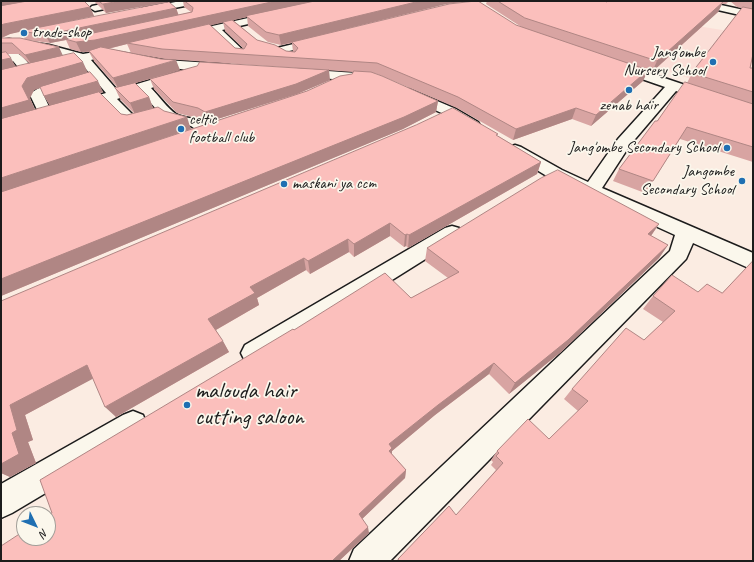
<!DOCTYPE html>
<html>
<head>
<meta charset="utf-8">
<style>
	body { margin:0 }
	#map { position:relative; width:754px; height:562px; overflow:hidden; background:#fbece2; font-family:Caveat,sans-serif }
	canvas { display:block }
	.frame { position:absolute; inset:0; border:2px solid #1c1c1c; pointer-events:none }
	.north { position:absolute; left:16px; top:506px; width:40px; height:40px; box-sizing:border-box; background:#fbf7ec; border:1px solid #a29f99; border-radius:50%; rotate:133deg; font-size:11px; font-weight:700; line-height:16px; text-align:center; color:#1c1c1c }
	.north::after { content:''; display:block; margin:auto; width:14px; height:18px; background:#1f6fb2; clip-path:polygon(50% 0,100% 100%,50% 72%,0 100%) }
</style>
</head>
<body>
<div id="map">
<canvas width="754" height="562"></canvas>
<div class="frame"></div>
<div class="north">N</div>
</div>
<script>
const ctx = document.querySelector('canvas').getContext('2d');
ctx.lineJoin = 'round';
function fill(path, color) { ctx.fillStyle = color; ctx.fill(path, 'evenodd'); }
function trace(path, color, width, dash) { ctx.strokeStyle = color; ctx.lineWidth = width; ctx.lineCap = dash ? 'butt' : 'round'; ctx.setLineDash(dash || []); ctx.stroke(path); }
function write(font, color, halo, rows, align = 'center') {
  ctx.font = font + ' Caveat,sans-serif'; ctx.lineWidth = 3.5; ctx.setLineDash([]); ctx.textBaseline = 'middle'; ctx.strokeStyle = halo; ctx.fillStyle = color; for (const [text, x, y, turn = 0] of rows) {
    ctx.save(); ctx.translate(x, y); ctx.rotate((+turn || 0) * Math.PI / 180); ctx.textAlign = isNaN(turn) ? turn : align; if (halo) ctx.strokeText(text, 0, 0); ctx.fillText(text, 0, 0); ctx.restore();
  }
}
const built = new Path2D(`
	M685 24 753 35V101L640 61Z`);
const street = new Path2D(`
	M116 1H135L133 3 95 11 90 8 92 6Z
	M181 1H200L195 4 143 14 138 11 143 8Z
	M324 1H341L336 4 222 30 246 53 248 55 246 57H238L212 32 185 38 180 35 181 33Z
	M685 1H703L753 12V18L687 3Z
	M322 37 326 38 327 40 326 42 281 53 277 52 275 50 277 48Z
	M9 39 49 45 83 54 106 50 165 60 226 64 230 65 232 68 230 71 226 72 165 68 106 56 91 60 117 90 177 72H185L187 75 185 78 151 88C158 95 168 109 176 114 188 121 203 115 214 130L211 133 206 135 201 133 191 126 166 120 140 91 117 99 134 116 152 112 157 113 159 116C153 125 134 125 125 123L105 102 76 110 71 109 69 106 71 103 106 93 80 62 71 65 67 64 65 61 70 58C48 51 23 44 1 46V40Z
	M16 53C23 55 30 65 34 71L32 74H24L13 61 1 63V55Z
	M617 62 753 108V117L676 91 630 145 602 188 753 253V270L693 243 686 259 390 561H349L354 549 670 251 675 235 550 178 509 153 507 150 509 147 515 145 521 147 562 170 588 182 618 139 665 87 613 69 611 66 613 63Z
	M299 69 370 74 374 75 376 78 374 81 370 82 295 76 293 73 295 70Z
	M71 80 76 81 77 84 76 87 44 96 53 115 51 118 46 119 41 118 30 95C37 85 60 83 71 80Z
	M409 89 456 109 478 122 480 125 478 128 473 129 468 128 446 115 404 96 402 93 404 90Z
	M452 226 459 228 462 233 459 238 263 361 254 364 245 361 241 353 245 345 445 228Z
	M133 411 143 415 147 425 143 435 12 513 1 518V484L123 415Z`);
const wall = new Path2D(`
	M1 1 90 7 94 16 21 31 176 8 178 15 191 12 184 7 183 1H472L446 4 345 29 516 25 523 28 486 4 487 1H729L726 4H722L718 12 652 72 648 70 643 81 591 126 572 119 513 140 457 108 377 74 373 73 438 101 436 112 403 129 1 296ZM247 17 248 26 268 42 281 45 292 43 293 52 286 51 257 40 233 20ZM223 22 225 31 244 49 235 48 210 25ZM21 31 25 40 2 38 10 34ZM28 40 50 43 66 40 70 49 81 52H89L94 61 117 87 115 88 120 99 134 113 127 115 121 114 100 93 103 92 88 73 63 56ZM127 44 131 53 165 59 353 72 352 74 307 91 140 146 191 129 153 108 149 97 135 83 150 79 154 89 177 113 201 119 208 122 297 94 330 80 151 79 180 70 108 49ZM7 54H19L30 64 16 67ZM41 87 44 96 50 106 35 110 30 98 34 90Z
	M94 1H172L106 13Z
	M730 1H753V54L750 68H753V162L680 139 645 193 613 181 619 169 657 121 687 83 692 73 742 8 737 7Z
	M498 136 541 162 537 174 408 248 406 246 404 247 390 236 354 257 349 252 310 274 306 270 257 298 259 305 216 330 229 352 116 417 93 378 25 415 33 440 28 442 36 463 10 477 1 473V301Z
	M659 224 651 236 668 245 659 258 561 352 509 394 489 374 435 415 392 451V454L406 470 405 478 362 519 369 533 339 561H1L24 538 294 330 411 298 448 278 425 261 427 248Z
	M753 261V561H397L398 559 456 515 496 470 491 465 493 462 491 460 497 451 549 439 578 411 564 399 572 389 644 340 663 322 643 309 653 296 698 292 722 293Z`);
const shadedWall = new Path2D(`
	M1 1H35L1 8Z
	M120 1H172L106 13 103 4Z
	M276 1H317L246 16 247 17 130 44 127 43V44L99 51 81 52 76 42Z
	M420 1H472L446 4 281 45 279 35Z
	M723 2 718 12 652 72 657 61Z
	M90 7 94 16 10 34 1 38V25L4 24Z
	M176 8 179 16 65 39 66 40 50 43 45 35Z
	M59 47 64 58 32 65 25 55Z
	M11 58 17 69 1 73V60Z
	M176 60 180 70 118 88 113 78Z
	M83 62 88 73 34 90 30 98 36 112 1 121V108L22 86 27 78Z
	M329 70 330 80 297 94 208 122 205 112Z
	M648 70 643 81 591 126 596 115Z
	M98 81 103 92 51 107 44 96Z
	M149 97 153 108 135 114 130 103Z
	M438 101 436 112 403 129 1 296V279Z
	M576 108 572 119 513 140 516 129Z
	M187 117 191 129 1 193V178Z
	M541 162 537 174 408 248 409 235Z
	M390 223V236L354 257V244Z
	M659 224 650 237 648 234Z
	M407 234 406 246 404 247 405 235Z
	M348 239 349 252 310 274 308 261Z
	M668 245 659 258 561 352 509 394 515 383Z
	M304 258 306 270 257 298 259 305 214 331 208 319 250 287Z
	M223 341 229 352 116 417 105 407Z
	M494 363 489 374 435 415 392 451V457L388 460 389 444 438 405Z
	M87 365 98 376 25 415 33 440 28 442 36 463 10 477 1 473V464L12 433 10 405Z
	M406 470 405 478 360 521 359 514Z
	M368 527 369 533 339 561H332Z`);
const building = new Path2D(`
	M28 1H84L90 7 4 24 1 25V6Z
	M99 1H120L103 4Z
	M185 1H276L95 40 76 42 65 39 192 12 193 8Z
	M315 1H420L279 35 266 32 246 16Z
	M478 1 516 25 648 70 596 115 576 108 516 129 458 97 377 63 162 49 127 43 209 24 235 48 244 49 247 44 223 22 232 20 257 40 275 45 286 51 295 52 298 48 292 42 449 4Z
	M498 1H604L607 2V1H717L723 2 657 61 525 18Z
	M169 2 176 8 45 35 21 31Z
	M743 7 753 9V54L750 68H753V92L692 73Z
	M1 38H20L59 47 25 55 12 43H1Z
	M101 47 161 59 176 60 113 78 89 51Z
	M6 52 11 58 1 60V53Z
	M74 53 83 62 27 78 22 86 29 100 1 108V70Z
	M200 62 329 70 296 84 205 112 198 108 173 102 150 79 197 66Z
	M354 71 371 72 382 76 438 101 404 117 1 279V192L307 91 340 76 352 74Z
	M90 72 98 81 44 96 40 87Z
	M685 82 753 104V147L687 127 653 181 619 169 655 121H657Z
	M135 83 149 97 130 103 115 88Z
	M99 92 121 114 127 115 158 107 164 111 187 117 1 178V119Z
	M453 108 498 134 496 135 541 162 409 235 407 234 405 235 390 223 354 244 348 239 308 261 304 258 250 287 255 293 208 319 223 341 105 407 87 365 10 405 17 430 12 433 19 454 1 464V301L416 125Z
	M558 170 659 224 648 234 668 245 568 340 515 383 494 363 438 405 389 444 392 448 389 451 406 470 359 514 368 527 332 561H1V546L24 531V538H48V515L52 513 40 480 293 329 294 330 385 273 411 298 459 272 427 248 541 178Z
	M753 261V561H399L398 559 449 506 456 515 503 463 496 456 499 453 497 451 528 419 549 439 588 401 572 389 626 328 644 340 675 311 653 296 672 275 698 292 707 284 722 293Z`);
const markers = [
	[24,33,4,"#1f6fb2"],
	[713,62,4,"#1f6fb2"],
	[629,90,4,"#1f6fb2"],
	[181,129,4,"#1f6fb2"],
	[727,148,4,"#1f6fb2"],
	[742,181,4,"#1f6fb2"],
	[284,184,4,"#1f6fb2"],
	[187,405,4,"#1f6fb2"]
];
const farPoinames = [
	["trade-shop",32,33],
	["Jang'ombe",705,53,"right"],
	["Nursery School",705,71,"right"],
	["zenab hair",629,106,"center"],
	["celtic",189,120],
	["football club",189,138],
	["Jang'ombe Secondary School",719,148,"right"],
	["Jangombe",734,172,"right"],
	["Secondary School",734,190,"right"],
	["maskani ya ccm",292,184]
];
const nearPoinames = [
	["malouda hair",195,392],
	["cutting saloon",195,418]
];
fill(built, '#fbded7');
trace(street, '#1c1c1c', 3);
fill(street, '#fbf7ec');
fill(wall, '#d8a4a2');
fill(shadedWall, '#b08684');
fill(building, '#fbbfbc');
trace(building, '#b08684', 1);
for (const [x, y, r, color] of markers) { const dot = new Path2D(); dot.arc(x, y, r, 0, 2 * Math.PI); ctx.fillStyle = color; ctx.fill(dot); trace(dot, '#fbf7ec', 1.5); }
write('16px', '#1c1c1c', '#fbf7ec', farPoinames, 'left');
write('23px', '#1c1c1c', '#fbf7ec', nearPoinames, 'left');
</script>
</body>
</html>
